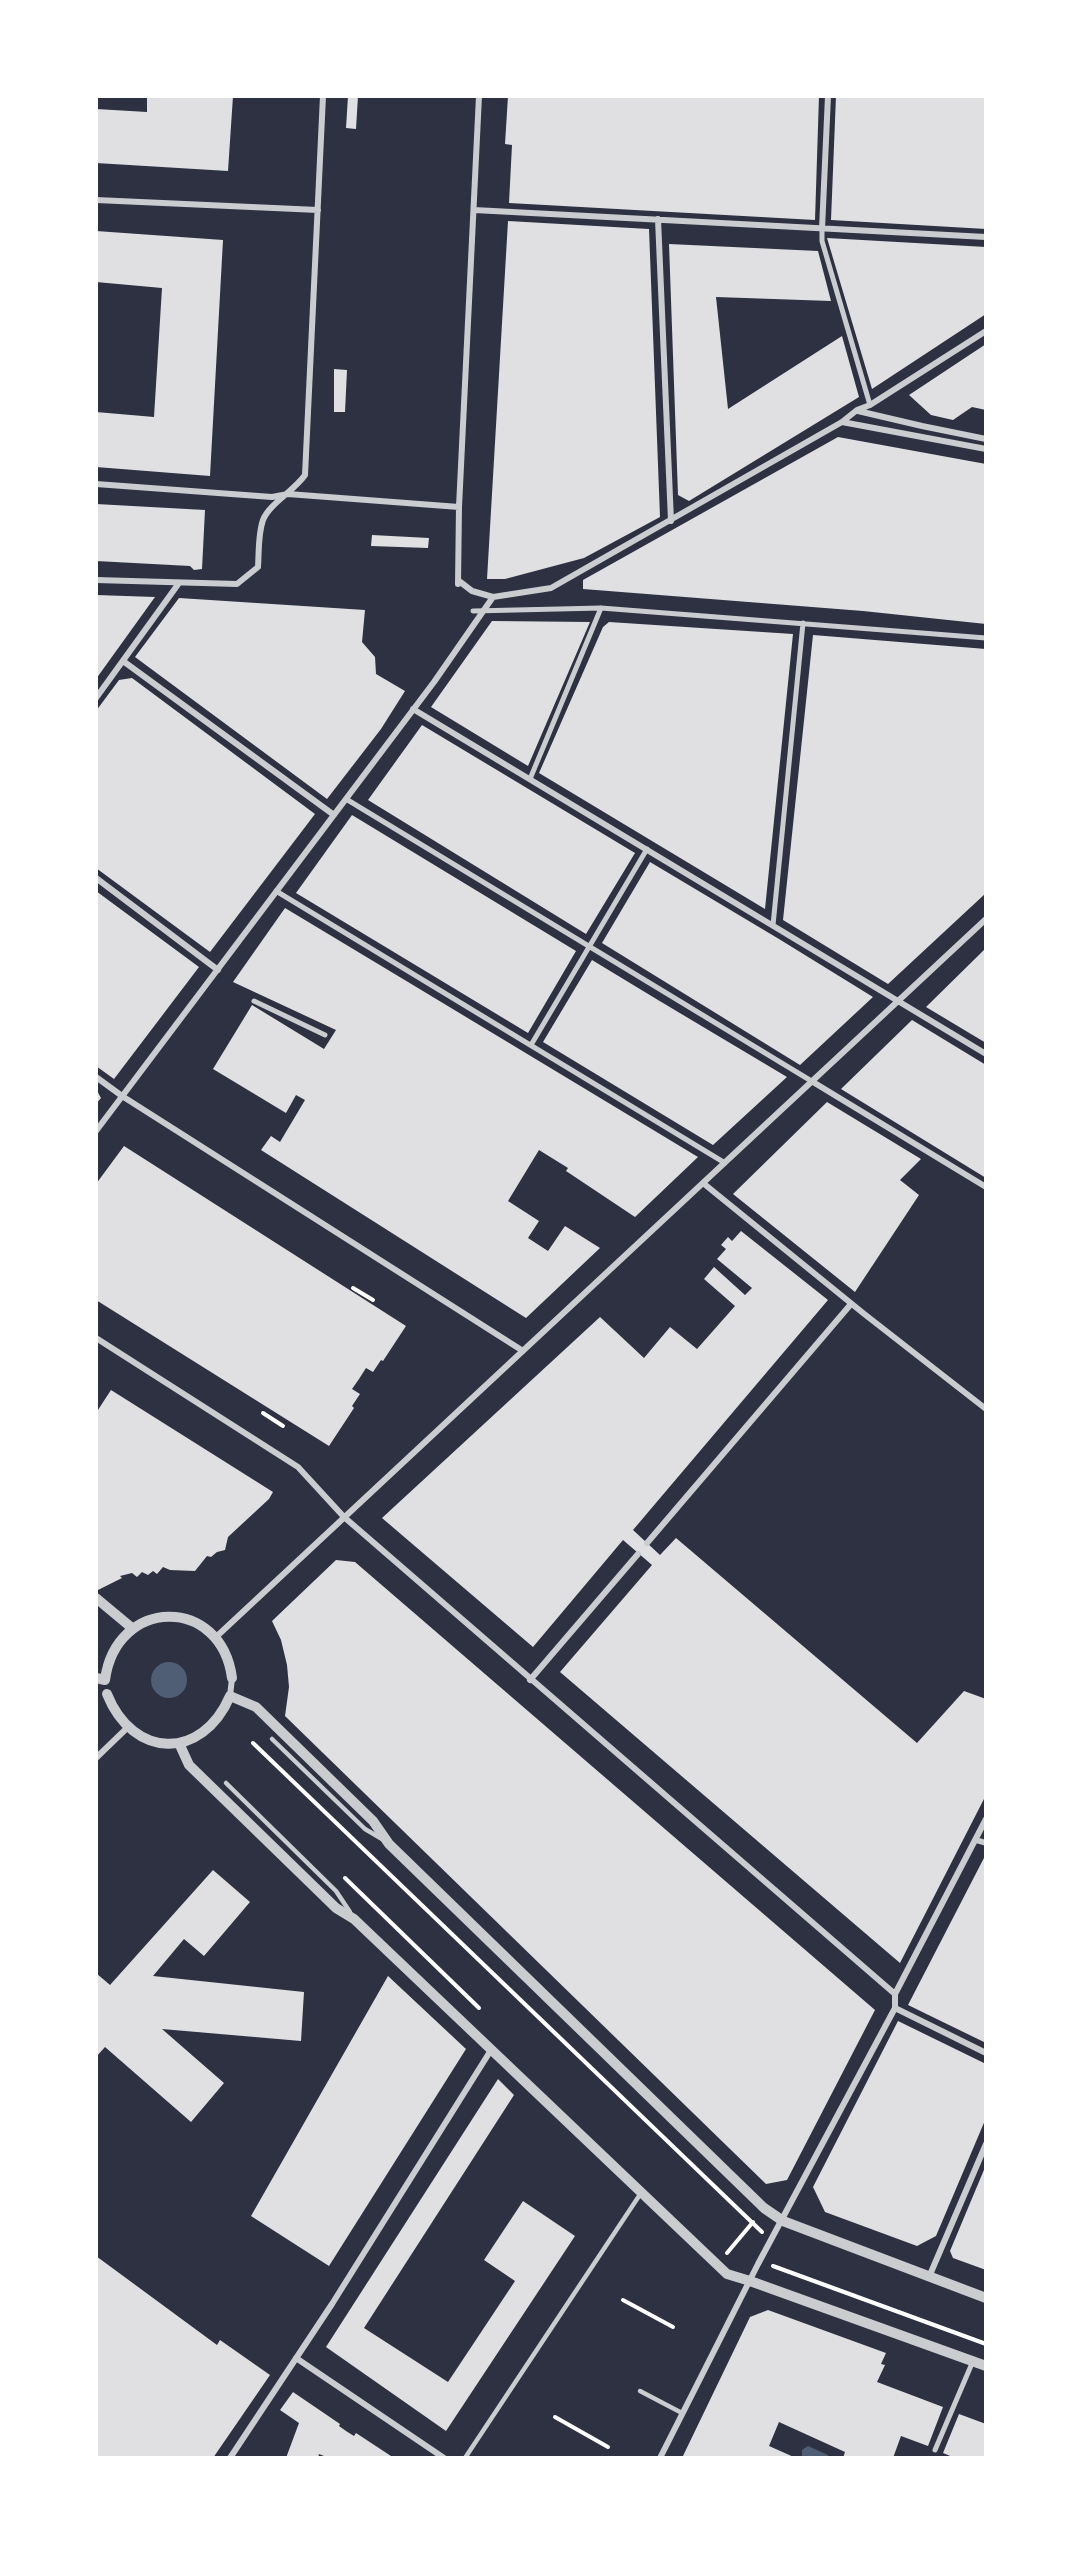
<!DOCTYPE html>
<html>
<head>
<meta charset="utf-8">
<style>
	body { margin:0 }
	#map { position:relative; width:1082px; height:2554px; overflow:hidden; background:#2d3142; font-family:Lato,sans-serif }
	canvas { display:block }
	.frame { position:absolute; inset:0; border:98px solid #fff; pointer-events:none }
</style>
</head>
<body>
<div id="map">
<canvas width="1082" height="2554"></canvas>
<div class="frame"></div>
</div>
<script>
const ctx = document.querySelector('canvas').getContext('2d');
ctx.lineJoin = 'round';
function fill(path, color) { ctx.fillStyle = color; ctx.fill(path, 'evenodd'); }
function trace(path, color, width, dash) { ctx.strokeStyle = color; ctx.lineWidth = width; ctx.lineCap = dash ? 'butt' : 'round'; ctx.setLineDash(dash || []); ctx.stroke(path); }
const water = new Path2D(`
	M151 1680a18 18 0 1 1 36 0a18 18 0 1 1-36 0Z
	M808 2446 828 2455 827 2458H802V2450Z`);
const building = new Path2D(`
	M147 96H233L228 171 96 163V109L147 112Z
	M348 96H358L356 129 346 128Z
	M508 96H819L815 220 509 203 512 145 505 144Z
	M836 96H986V229L831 220Z
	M508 221 649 229 660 517 584 558 505 579H487Z
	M96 231 223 240 210 476 96 467V412L154 417 162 288 96 282Z
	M827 238 986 247V314L872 389Z
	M669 244 818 251 831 301 716 297 728 409 842 336 859 397 689 501 678 495Z
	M986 344V410L972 407 953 420 931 415 909 395Z
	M334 369 347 370 345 412H334Z
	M838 437 986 464V624L863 611 583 589V580Z
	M96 504 205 510 202 569 194 570 190 566 96 561Z
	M372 535 429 538 428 548 371 546Z
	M96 595 155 597 96 679Z
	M179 598 365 610 362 642 375 657 376 674 405 691 381 729 327 799 135 657Z
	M492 621 590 622 528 766 431 707Z
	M609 622 793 634 765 909 539 773 603 627Z
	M813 635 986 649V893L888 984 783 920Z
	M132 678 315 814 210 952 96 868V711L119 680Z
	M422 725 635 853 586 934 368 800Z
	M352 815 576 951 528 1033 296 893Z
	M650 862 779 939 873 997 800 1065 602 943Z
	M96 891 199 967 114 1079 96 1066Z
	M285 908 413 985 698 1157 635 1217 566 1171 568 1168 539 1150 508 1201 539 1221 528 1238 548 1251 565 1226 600 1248 526 1318 261 1150 271 1136 280 1142 305 1100 296 1095 286 1113 213 1069 252 1005 324 1049 336 1030 233 982Z
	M986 948V1043L926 1007Z
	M592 960 658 1000 787 1077 713 1145 543 1042Z
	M912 1020 986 1065V1178L841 1089Z
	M96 1089 101 1098 96 1104Z
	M827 1102 921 1159 900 1180 919 1195 855 1292 733 1194Z
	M124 1146 406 1326 383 1361 381 1360 373 1372 366 1368 359 1379 352 1389 360 1394 352 1406 354 1408 329 1446 96 1300V1184Z
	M741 1231 828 1300 633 1530 660 1555 676 1538 917 1743 964 1691 986 1699V1795L900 1963 560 1672 652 1565 623 1540 533 1647 382 1518 600 1317 644 1358 670 1327 697 1349 735 1306 704 1279 714 1267 745 1295 752 1288 717 1259 726 1249 721 1245 728 1237 732 1241Z
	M111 1390 273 1492 269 1499 228 1537 225 1550 217 1552 211 1557 207 1556 195 1571 170 1570 163 1567 157 1574 153 1571 148 1575 142 1572 137 1577 132 1573 120 1576 122 1578 98 1590H96V1413Z
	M336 1560 355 1562 875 2010 787 2180 766 2184 285 1716 289 1687 287 1665 281 1640 272 1621Z
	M986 1854V2043L908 2005Z
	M213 1870 250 1902 204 1956 184 1939 153 1976 304 1992 301 2041 162 2029 224 2083 191 2122 105 2047 96 2057V1973L110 1985Z
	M388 1976 466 2049 329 2266 251 2216Z
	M898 2021 986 2064V2118L936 2236 917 2246 825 2212 813 2187Z
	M498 2079 514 2095 364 2328 448 2382 515 2281 484 2260 523 2201 575 2236 446 2431 326 2347Z
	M986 2165V2270L953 2258 950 2251Z
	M96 2256 217 2345 220 2340 270 2375 213 2458H96Z
	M768 2310 886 2353 881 2364 885 2365 877 2382 943 2407 928 2446 901 2436 893 2458H843L845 2452 779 2422 769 2446 796 2458H682L750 2317Z
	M293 2392 340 2424 339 2426 346 2431 354 2436 356 2433 394 2458H329L319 2454 318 2458H286L299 2423 280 2410Z
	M959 2414 986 2424V2458H955L943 2453Z`);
const path = new Path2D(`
	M353 1288 373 1300
	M263 1413 283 1426
	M253 1743 762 2232
	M345 1878 479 2008
	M727 2253 753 2222
	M773 2266 986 2344
	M623 2300 673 2327
	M555 2417 608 2447`);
const service = new Path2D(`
	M272 1739 365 1829 382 1839
	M226 1783 336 1891 350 1912
	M640 2391 682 2413
	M465 2458 641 2193`);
const pedestrian = new Path2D(`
	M822 229V241L870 405
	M473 611 601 608 986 638
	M530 779 601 608
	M346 799 813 1082
	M276 891 725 1163
	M773 925 803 623
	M254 1001 325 1035
	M531 1045 647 849
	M935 2450 973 2361`);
const minor = new Path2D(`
	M96 200 318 210
	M474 210 986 237
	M658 219 671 521
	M822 229 828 96
	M858 411 922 426 986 439
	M842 422 986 449
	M96 484 272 497 288 494 459 507
	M96 580 237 584 258 567C259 552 258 534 263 520 269 504 294 491 305 475L323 96
	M459 581 472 591 493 597 551 588 842 422 857 410 870 405 986 331
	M458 584 459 507 479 96
	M123 661 334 815
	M96 698 179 583
	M413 709 986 1054
	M96 878 218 970
	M96 1077 122 1096 523 1351
	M813 1082 986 1187
	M96 1131 434 682 493 597
	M703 1183 863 1313 986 1409
	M96 1338 298 1467 344 1517 895 1994
	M647 1543 851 1304
	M216 1637 986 919
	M530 1680 638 1554
	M230 1696 232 1678
	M96 1758 127 1728
	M976 1840 986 1843
	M895 2008 986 2053
	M929 2277 986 2144
	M296 2358 444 2458
	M230 2458 332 2304 491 2050
	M660 2458 758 2264 895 2008V1994L986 1819`);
const tertiary = new Path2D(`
	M96 1598 132 1628
	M96 1678 105 1680C116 1597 221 1595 232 1678
	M107 1694C133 1759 202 1761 230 1696L256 1707 373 1821 389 1844 764 2208 783 2221 986 2298
	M179 1743 189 1765 336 1908 354 1919 727 2274 750 2281 986 2366`);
fill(water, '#4f5d75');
fill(building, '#e0e0e3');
trace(path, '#fff', 4);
trace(service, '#caccd0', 4.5);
trace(pedestrian, '#caccd0', 5);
trace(minor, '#caccd0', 6);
trace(tertiary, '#caccd0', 10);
</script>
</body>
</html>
